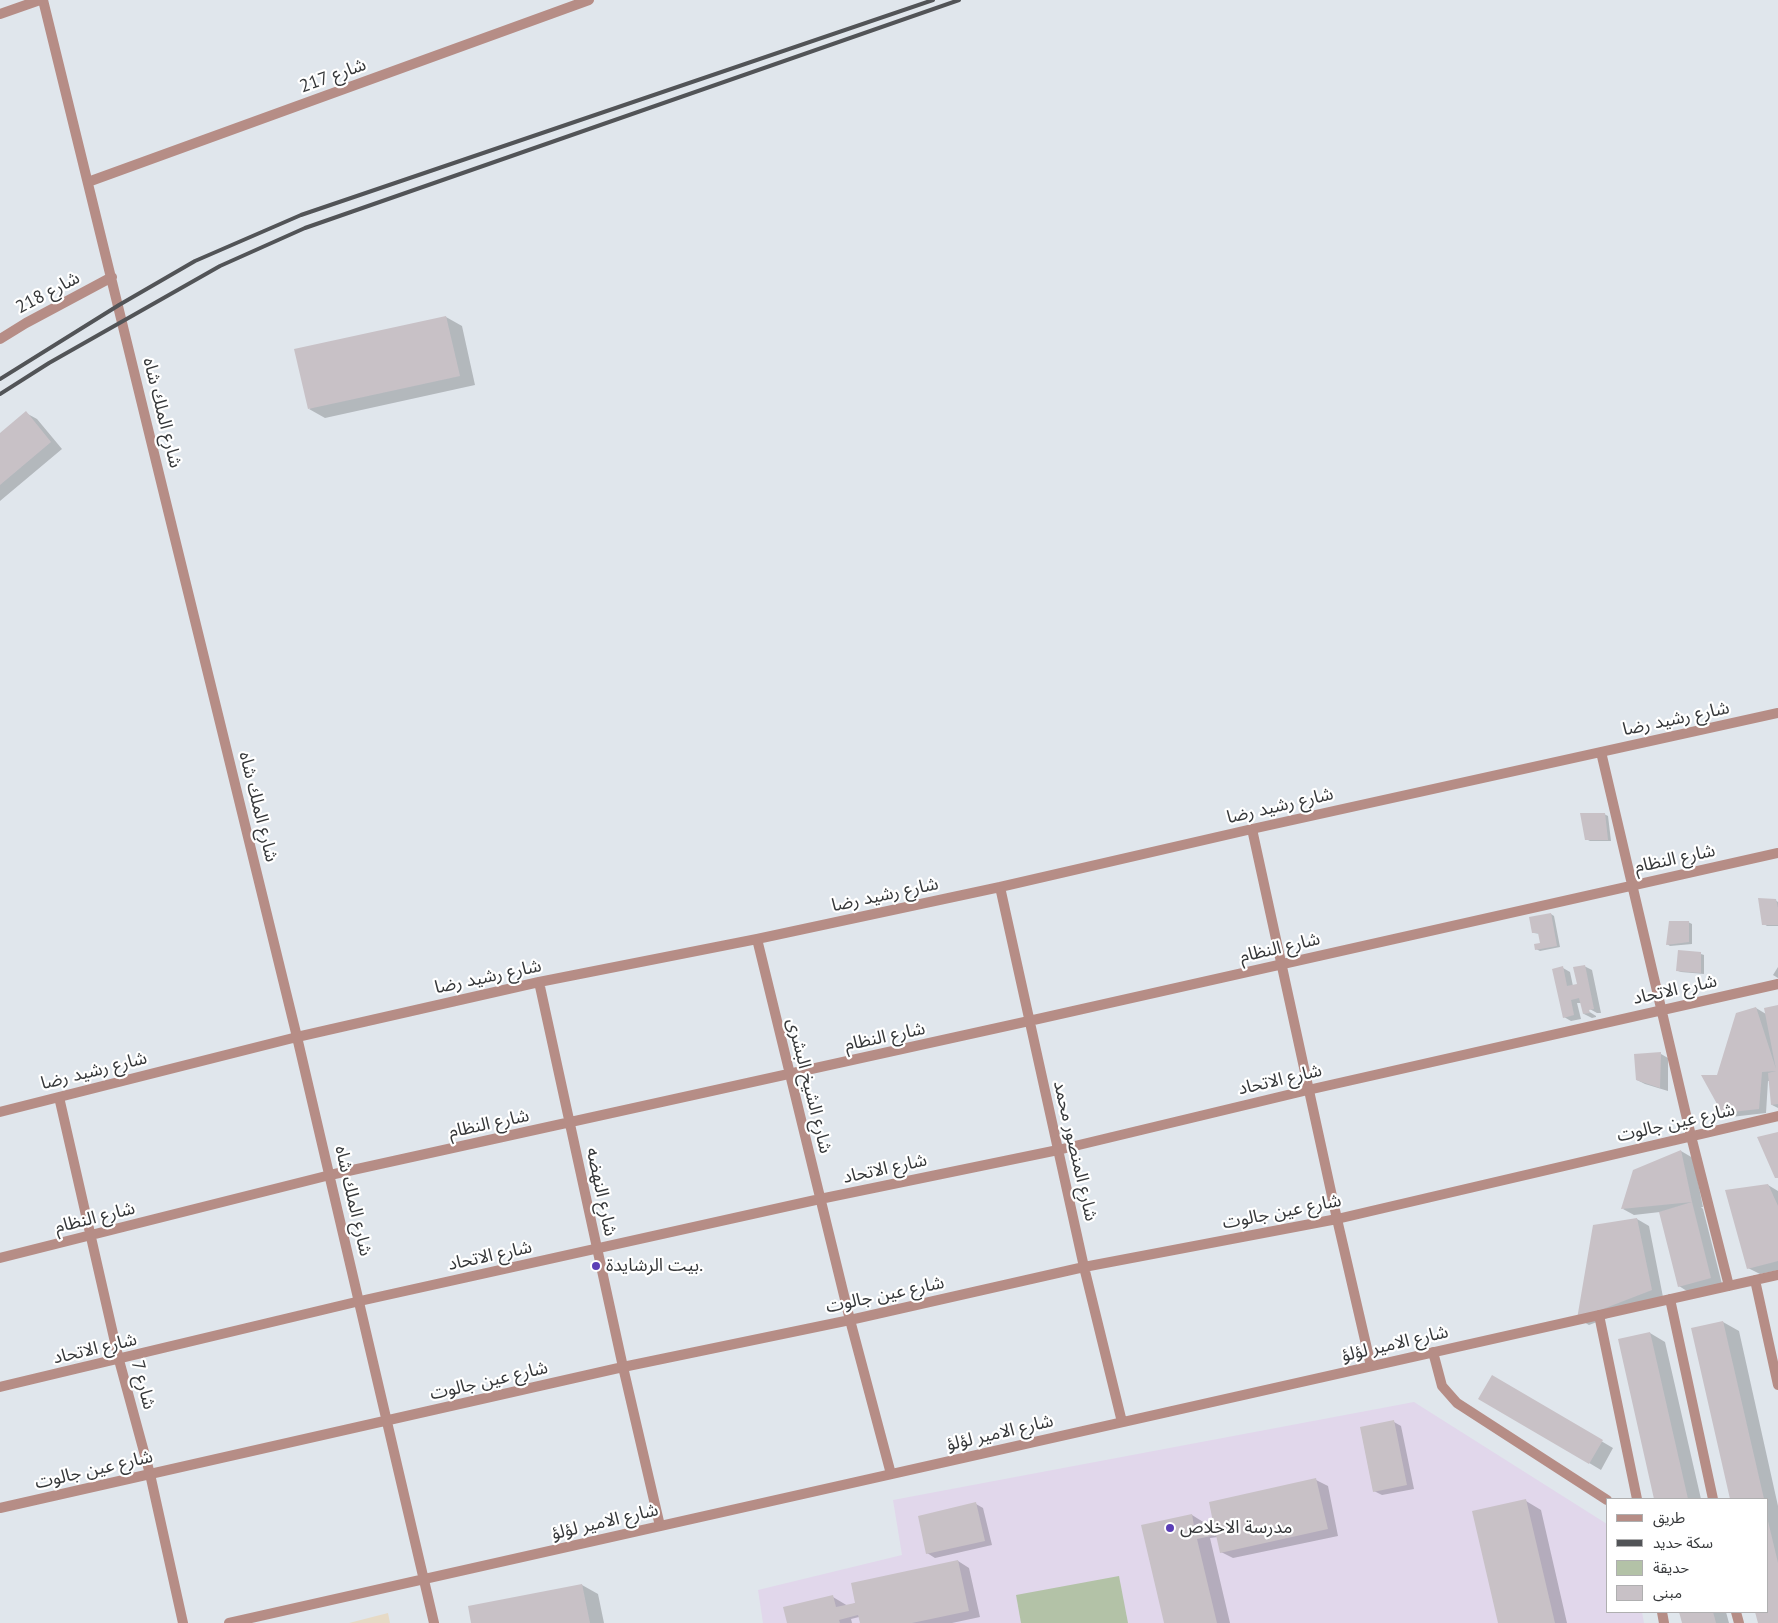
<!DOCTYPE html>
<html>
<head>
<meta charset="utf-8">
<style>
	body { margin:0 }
	#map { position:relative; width:1778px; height:1623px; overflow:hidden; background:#e0e6ec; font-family:"PT Sans","Noto Sans Arabic",sans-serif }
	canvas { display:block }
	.legend { position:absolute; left:1606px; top:1498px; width:162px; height:115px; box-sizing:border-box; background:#fff; border:1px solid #afafb0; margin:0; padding:6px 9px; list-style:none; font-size:15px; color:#36383a }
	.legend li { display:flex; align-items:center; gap:10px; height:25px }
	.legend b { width:25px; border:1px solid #afafb0 }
</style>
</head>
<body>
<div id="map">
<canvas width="1778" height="1623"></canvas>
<ul class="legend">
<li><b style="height:6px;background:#b68d86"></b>طريق</li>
<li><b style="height:6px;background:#525457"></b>سكة حديد</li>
<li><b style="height:14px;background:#b3c2a7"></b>حديقة</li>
<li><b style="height:14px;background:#c8c1c6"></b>مبنى</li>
</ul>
</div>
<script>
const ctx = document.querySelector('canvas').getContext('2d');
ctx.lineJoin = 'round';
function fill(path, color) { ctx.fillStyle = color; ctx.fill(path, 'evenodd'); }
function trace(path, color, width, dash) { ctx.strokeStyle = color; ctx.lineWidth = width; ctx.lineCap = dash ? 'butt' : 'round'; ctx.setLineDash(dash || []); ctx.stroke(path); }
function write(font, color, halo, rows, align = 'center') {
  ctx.font = font + ' "PT Sans","Noto Sans Arabic",sans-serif'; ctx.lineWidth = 4.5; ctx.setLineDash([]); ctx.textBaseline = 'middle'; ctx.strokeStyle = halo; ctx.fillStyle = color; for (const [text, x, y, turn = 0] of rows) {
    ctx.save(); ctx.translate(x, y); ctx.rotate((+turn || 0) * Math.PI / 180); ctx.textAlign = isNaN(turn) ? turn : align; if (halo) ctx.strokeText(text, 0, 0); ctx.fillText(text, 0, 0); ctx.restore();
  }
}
const education = new Path2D(`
	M1414 1402 1607 1524V1612H1642L1644 1623H763L758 1590 902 1555 893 1500Z`);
const medical = new Path2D(`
	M388 1613 390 1623H349Z`);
const green = new Path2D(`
	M1119 1576 1128 1623H1021L1016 1595Z`);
const shadow = new Path2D(`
	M446 317 462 326 475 385 325 418 309 409Z
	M26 413 37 419 62 449 0 501V434Z
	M1604 814 1608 816 1611 841H1590L1586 839Z
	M1775 900 1778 902V926H1767L1764 924Z
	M1551 914 1554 916 1560 947 1540 951 1536 949 1542 944 1540 934 1534 933Z
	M1688 922 1692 924V944L1670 946 1667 944Z
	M1701 954 1704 955V974L1681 972 1678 971Z
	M1584 966 1592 970 1601 1013H1597L1588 1008V1011L1596 1016V1017L1592 1018 1584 1014 1582 1003H1577L1581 1019 1571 1021 1564 1017 1563 968 1570 972 1573 986 1578 985Z
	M1778 967V978L1773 975Z
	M1778 1006V1108L1772 1105 1770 1081H1768L1766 1113 1731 1117 1723 1112 1718 1076 1756 1008 1766 1014Z
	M1661 1054 1668 1058V1091L1645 1084 1637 1080Z
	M1681 1151 1693 1158 1703 1207H1701L1703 1209 1722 1284 1690 1293 1679 1286 1660 1212 1634 1215 1623 1209Z
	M1768 1185 1778 1191V1270L1760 1274 1748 1268Z
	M1637 1219 1649 1226 1663 1297 1589 1325 1578 1319Z
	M1723 1322 1739 1331 1778 1506V1623H1759L1757 1612H1767V1499H1731L1693 1329Z
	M1650 1333 1665 1342 1701 1499H1655L1619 1340Z
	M1492 1377 1613 1448 1601 1470 1480 1398Z
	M1394 1422 1401 1426 1414 1489 1382 1495 1374 1491Z
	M1316 1480 1328 1486 1338 1536 1233 1558 1221 1552 1218 1537 1210 1538 1230 1623H1165L1192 1515 1208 1525Z
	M1526 1501 1541 1510 1567 1623H1499Z
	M976 1504 983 1508 992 1545 935 1558 927 1553Z
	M958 1561 969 1568 980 1617 952 1623H861L859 1617 851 1619 852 1623H788L833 1597 848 1606Z
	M582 1585 598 1594 604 1623H472Z
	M1681 1612H1726L1729 1623H1683Z`);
const building = new Path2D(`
	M446 316 460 376 308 409 294 349Z
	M26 411 51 442 0 485V433Z
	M1580 813H1605L1608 840H1585Z
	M1758 898 1776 899 1778 908V925H1762Z
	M1551 913 1557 946 1535 950 1534 944 1540 943 1538 933H1532L1529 917Z
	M1669 921H1689V942L1666 945Z
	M1678 950 1701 952V973L1676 971Z
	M1585 965 1594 1009 1589 1010 1590 1013 1583 1014 1579 998 1571 1000 1574 1015 1563 1018 1552 969 1563 966 1567 986 1577 984 1573 967Z
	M1778 1005V1104L1771 1105 1768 1073 1776 1071 1762 1072 1759 1109 1722 1113 1701 1075H1717L1736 1013 1756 1007 1776 1069 1764 1008Z
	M1661 1052 1660 1088 1636 1080 1634 1054Z
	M1778 1132V1178H1775L1757 1137Z
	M1681 1150 1692 1202 1621 1209 1633 1170Z
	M1768 1184 1778 1206V1261L1747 1269 1725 1190Z
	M1692 1202 1711 1278 1678 1287 1659 1212Z
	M1637 1218 1652 1290 1577 1319 1593 1225Z
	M1723 1321 1764 1499H1730L1691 1328Z
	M1650 1332 1688 1499H1654L1618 1339Z
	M1492 1375 1603 1440 1589 1464 1478 1399Z
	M1394 1420 1407 1485 1373 1492 1360 1427Z
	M1316 1478 1328 1529 1220 1553 1216 1535 1197 1539 1217 1623H1164L1141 1525 1192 1514 1194 1526 1213 1522 1209 1502Z
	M1526 1499 1555 1623H1498L1472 1511Z
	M976 1502 985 1541 926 1554 918 1516Z
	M1767 1517 1778 1563V1623H1758L1755 1612H1767Z
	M958 1560 969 1611 912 1623H860L858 1615 839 1620 840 1623H787L783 1607 833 1595 836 1607 855 1603 851 1583Z
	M582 1584 590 1623H471L468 1606Z
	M1679 1612H1713L1716 1623H1682Z`);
const minor = new Path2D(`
	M43 0 297 1037 434 1623
	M0 14 40 0
	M88 182 589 0
	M0 339 26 323 112 277
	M1601 752 1691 1136 1729 1286
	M1252 829 1337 1219 1371 1366
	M1000 887 1084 1267 1122 1422
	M757 939 850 1320 891 1474
	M539 982 623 1367 660 1526
	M59 1097 119 1360 150 1474 183 1623
	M0 1112 297 1037 539 982 757 939 1000 887 1252 829 1778 713
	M0 1258 330 1175 1029 1021 1778 853
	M1755 1280 1778 1385
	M1670 1299 1713 1499
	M1599 1315 1637 1499
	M1433 1352 1442 1386 1457 1403 1607 1500
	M0 1387 360 1301 820 1199 1058 1150 1308 1090 1778 984
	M0 1508 623 1367 850 1320 1084 1267 1337 1219 1778 1116
	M1662 1612 1664 1623
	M1736 1612 1739 1623
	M229 1623 1778 1275`);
const rail = new Path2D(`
	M0 379 119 305 195 261 301 215 933 0
	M0 394 49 363 220 266 305 228 959 0`);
const markers = [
	[596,1266,5,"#5b3eb6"],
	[1170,1528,5,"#5b3eb6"]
];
const streetNames = [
	["شارع 217",333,76,-20],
	["شارع 218",48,293,-28],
	["شارع الملك شاه",162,413,76],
	["شارع رشيد رضا",1676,719,-12],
	["شارع رشيد رضا",1280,806,-13],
	["شارع الملك شاه",258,807,76],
	["شارع النظام",1675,859,-12],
	["شارع رشيد رضا",885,895,-12],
	["شارع النظام",1280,948,-13],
	["شارع رشيد رضا",488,977,-12],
	["شارع الاتحاد",1675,990,-12],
	["شارع النظام",885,1037,-12],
	["شارع رشيد رضا",94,1071,-14],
	["شارع الاتحاد",1280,1080,-13],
	["شارع الشيخ البشرى",809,1086,76],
	["شارع عين جالوت",1676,1123,-13],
	["شارع النظام",489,1124,-12],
	["شارع المنصور محمد",1075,1151,77],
	["شارع الاتحاد",885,1169,-12],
	["شارع النهضه",601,1192,78],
	["شارع الملك شاه",353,1201,77],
	["شارع عين جالوت",1282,1212,-11],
	["شارع النظام",95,1218,-14],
	["شارع الاتحاد",490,1256,-12],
	["شارع عين جالوت",885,1295,-12],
	["شارع الامير لؤلؤ",1395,1344,-13],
	["شارع الاتحاد",95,1349,-13],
	["شارع عين جالوت",489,1381,-13],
	["شارع 7",143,1385,75],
	["شارع الامير لؤلؤ",1000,1433,-13],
	["شارع عين جالوت",94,1470,-13],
	["شارع الامير لؤلؤ",605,1522,-13]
];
const poiNames = [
	["بيت الرشايدة.",606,1266],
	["مدرسة الاخلاص",1180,1528]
];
fill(education, '#e1d7eb');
fill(medical, '#e6dac6');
fill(green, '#b3c2a7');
fill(shadow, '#0003');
fill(building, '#c8c1c6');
trace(minor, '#b68d86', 10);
trace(rail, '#525457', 4);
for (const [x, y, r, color] of markers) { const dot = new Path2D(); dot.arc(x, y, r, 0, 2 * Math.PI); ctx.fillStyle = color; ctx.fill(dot); trace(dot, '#fff', 2); }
write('18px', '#36383a', '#fff', streetNames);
write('18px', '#36383a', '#fff', poiNames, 'left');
</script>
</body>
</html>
